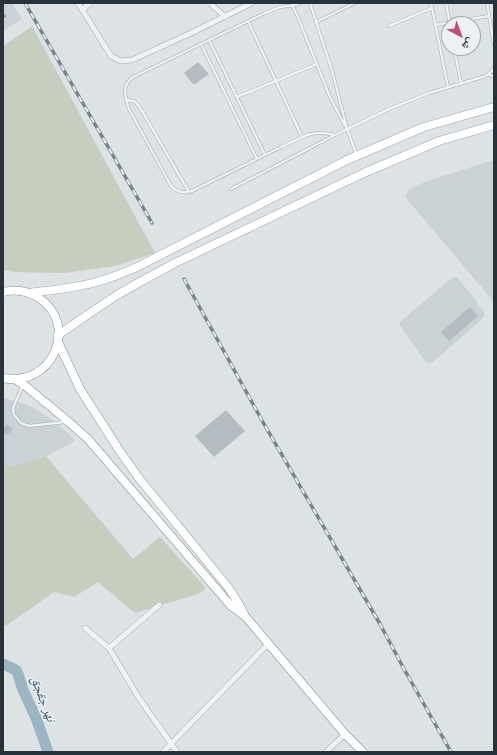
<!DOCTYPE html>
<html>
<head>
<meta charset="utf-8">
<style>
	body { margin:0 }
	#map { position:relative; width:497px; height:755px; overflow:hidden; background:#dde2e5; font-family:Montserrat,"Noto Naskh Arabic",sans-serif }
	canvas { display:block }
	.frame { position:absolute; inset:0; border:4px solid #28323a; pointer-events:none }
	.north { position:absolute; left:441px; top:16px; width:40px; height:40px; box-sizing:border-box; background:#ecf1f3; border:1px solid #9ea5a9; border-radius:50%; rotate:139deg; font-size:11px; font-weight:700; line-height:16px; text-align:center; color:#28323a }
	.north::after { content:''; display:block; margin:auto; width:14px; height:18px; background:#bf4d75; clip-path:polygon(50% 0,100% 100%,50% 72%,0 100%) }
</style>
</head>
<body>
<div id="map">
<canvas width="497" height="755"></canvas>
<div class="frame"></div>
<div class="north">ش</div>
</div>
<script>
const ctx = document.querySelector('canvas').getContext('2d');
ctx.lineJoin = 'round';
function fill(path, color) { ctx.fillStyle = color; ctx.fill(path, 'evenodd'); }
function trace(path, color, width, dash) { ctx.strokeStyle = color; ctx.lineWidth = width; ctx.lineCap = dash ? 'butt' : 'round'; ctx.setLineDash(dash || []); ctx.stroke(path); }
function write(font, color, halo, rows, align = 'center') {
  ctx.font = font + ' Montserrat,"Noto Naskh Arabic",sans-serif'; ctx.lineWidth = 3; ctx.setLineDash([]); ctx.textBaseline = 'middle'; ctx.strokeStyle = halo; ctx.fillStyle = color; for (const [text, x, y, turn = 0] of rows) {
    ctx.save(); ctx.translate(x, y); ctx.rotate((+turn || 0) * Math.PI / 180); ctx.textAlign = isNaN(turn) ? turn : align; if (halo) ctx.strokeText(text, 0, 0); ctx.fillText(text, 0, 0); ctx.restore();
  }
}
const built = new Path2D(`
	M3 3H12L22 19 3 31Z
	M494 160V302L405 197 409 189 427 181Z
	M453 277H457L478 303 477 305 478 307H480L484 311V317L481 320 433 362 429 363 425 361 399 324 401 321Z
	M3 398 26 404 37 410 48 417 66 431 70 435 75 441 46 456 14 466 6 465 3 462Z`);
const green = new Path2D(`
	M32 26 155 253 115 266 64 273 13 272 3 270V46Z
	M46 456 133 559 160 537 206 588 198 594 135 613 98 582 74 597 54 592 7 625 3 624V462L6 465 14 466Z`);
const river = new Path2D(`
	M3 664 16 670 18 674 23 690 36 718 48 752`);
const building = new Path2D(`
	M198 62 209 74 195 84H193L184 73Z
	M470 307 478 316 449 341 441 332Z
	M226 410 245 431 214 457 195 436Z
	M7 424 13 430 6 435 3 432V428Z`);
const service = new Path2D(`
	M291 3 297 15 330 97 345 126
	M300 3 296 5 280 7 265 13 133 77C121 86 125 96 129 109L171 186C177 192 184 194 192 191L281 147 307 135 317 133H323L335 135
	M310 3 333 74 347 129 356 153
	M431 3 448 87
	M446 3 450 24
	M487 3 494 45
	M248 21 302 137
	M316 22 355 3
	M435 25 489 16
	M389 26 432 8
	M209 40 265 155
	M201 44 257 159
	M454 48 461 83
	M488 74 494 77
	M237 97 317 64
	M126 100 134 101 139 106 189 192
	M231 189 335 135 389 109 429 93 486 76 491 72 494 68
	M23 385 13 408 14 415 21 423 29 426 65 422`);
const minor = new Path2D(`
	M78 3 111 56 121 61 132 60 189 34 252 3
	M210 3 225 17
	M82 10 90 3
	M85 628 109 648 139 698 177 752
	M109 648 159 605
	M163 752 268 644
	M326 752 345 734`);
const primary = new Path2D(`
	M29 293C53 290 77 288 100 281 112 278 124 272 135 268L347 160 424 127 494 107
	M58 335 96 309 117 295 140 282 175 263 366 172 439 141 494 125`);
const trunk = new Path2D(`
	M3 292C15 289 28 291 39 298 80 325 52 388 3 378
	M58 342 80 389 119 450 138 477 228 587 237 601 244 614
	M14 379 23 384 63 417 88 439 220 593 231 606 245 616 345 734 363 752`);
const rail = new Path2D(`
	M25 3 152 223
	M3 15 4 16
	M184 279 264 424 380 624 404 669 451 752`);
const waterNames = [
	["نهر جقجق",43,699,69]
];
fill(built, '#cbd2d6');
fill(green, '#c6cebf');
trace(river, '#9bb6c2', 11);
fill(building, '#b5bcc1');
trace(service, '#a3aaae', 3.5);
trace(minor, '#a3aaae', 6);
trace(primary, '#9ea8b0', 9);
trace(trunk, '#86929a', 9);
trace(service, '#eff2f4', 2.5);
trace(minor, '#eff2f4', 5);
trace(primary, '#fff', 8);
trace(trunk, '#fff', 8);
trace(rail, '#78848d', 3.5);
trace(rail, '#ecf1f3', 2, [6]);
write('italic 13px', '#37586a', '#ecf1f3', waterNames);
</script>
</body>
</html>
